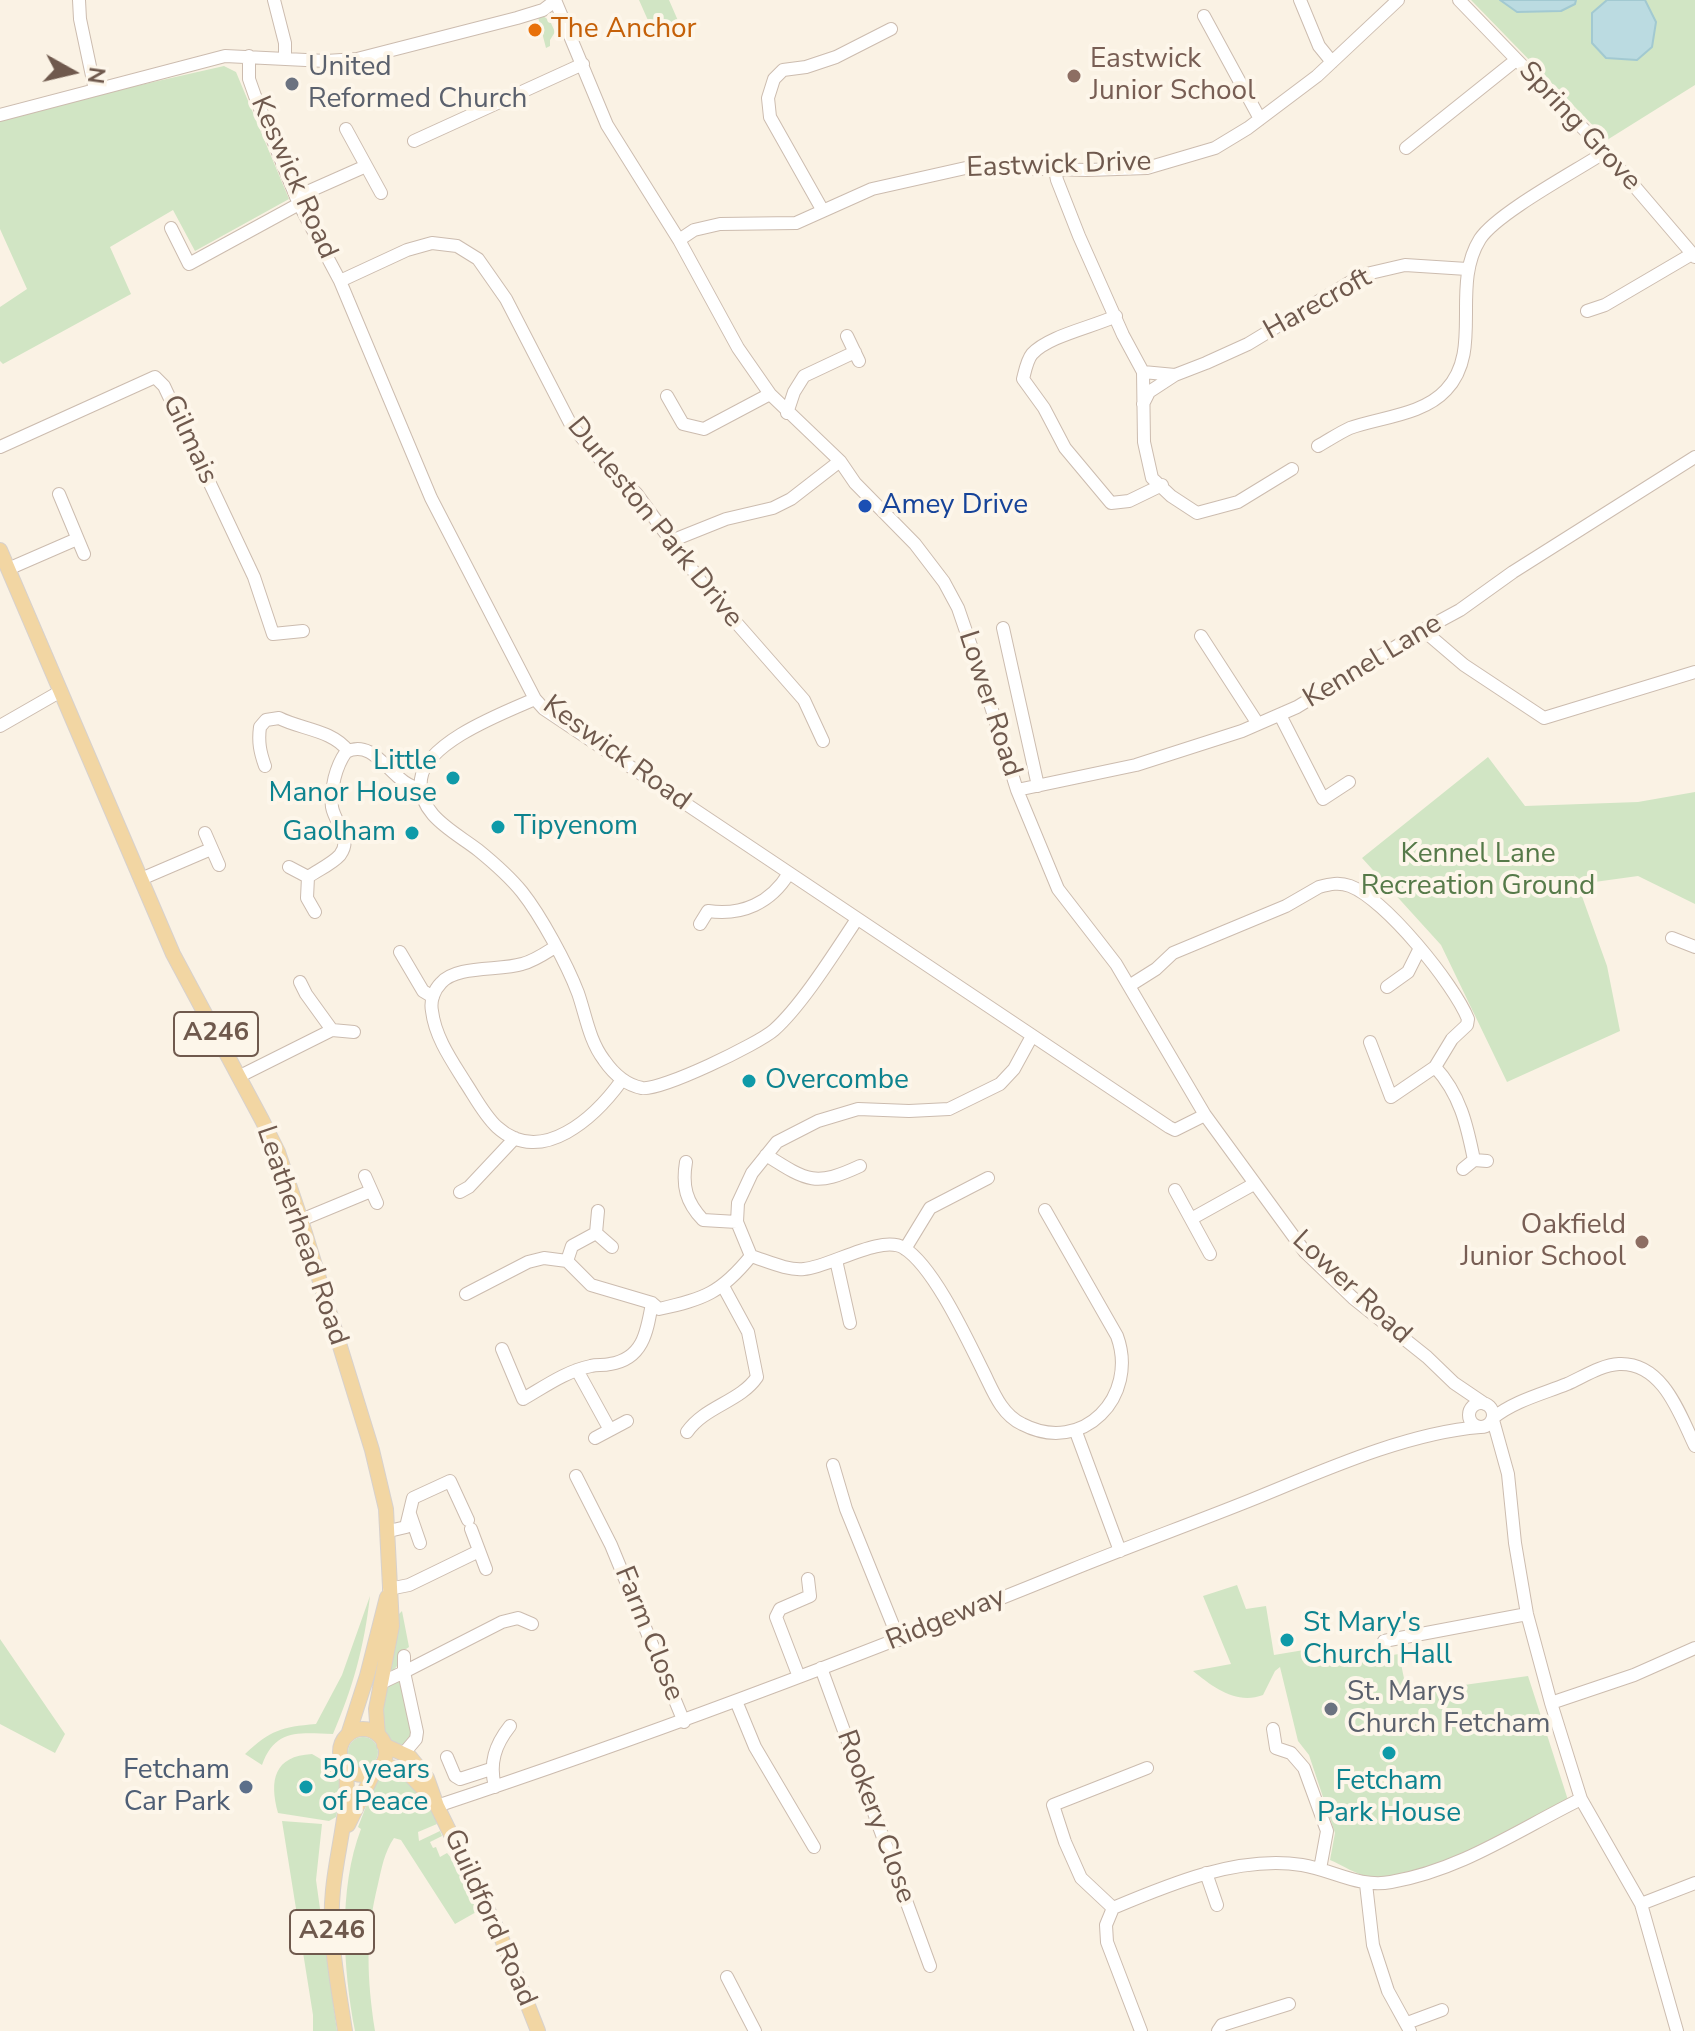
<!DOCTYPE html>
<html>
<head>
<meta charset="utf-8">
<style>
	body { margin:0 }
	#map { position:relative; width:1695px; height:2031px; overflow:hidden; background:#faf2e4; font-family:"Nunito Sans",sans-serif }
	canvas { display:block }
	.north { position:absolute; left:32px; top:32px; width:80px; height:80px; -webkit-text-stroke:6px #fdf6ea; paint-order:stroke; rotate:98deg; font-size:22px; font-weight:700; line-height:32px; text-align:center; color:#6f594d }
	.north::after { content:''; display:block; margin:auto; width:28px; height:36px; background:#6f594d; clip-path:polygon(50% 0,100% 100%,50% 72%,0 100%) }
</style>
</head>
<body>
<div id="map">
<canvas width="1695" height="2031"></canvas>
<div class="north">N</div>
</div>
<script>
const ctx = document.querySelector('canvas').getContext('2d');
ctx.lineJoin = 'round';
function fill(path, color) { ctx.fillStyle = color; ctx.fill(path, 'evenodd'); }
function trace(path, color, width, dash) { ctx.strokeStyle = color; ctx.lineWidth = width; ctx.lineCap = dash ? 'butt' : 'round'; ctx.setLineDash(dash || []); ctx.stroke(path); }
function write(font, color, halo, rows, align = 'center') {
  ctx.font = font + ' "Nunito Sans",sans-serif'; ctx.lineWidth = 8; ctx.setLineDash([]); ctx.textBaseline = 'middle'; ctx.strokeStyle = halo; ctx.fillStyle = color; for (const [text, x, y, turn = 0] of rows) {
    ctx.save(); ctx.translate(x, y); ctx.rotate((+turn || 0) * Math.PI / 180); ctx.textAlign = isNaN(turn) ? turn : align; if (halo) ctx.strokeText(text, 0, 0); ctx.fillText(text, 0, 0); ctx.restore();
  }
}
const green = new Path2D(`
	M639 0H669L679 23 654 34Z
	M1471 0H1695V85L1607 140Z
	M543 16 550 21 555 32 550 40V46L546 48 538 17Z
	M224 66 236 72 289 199 195 251 173 210 110 247 131 294 3 364 0 361V307L27 289 0 229V121L118 90Z
	M1488 757 1525 806 1638 802 1695 792V904L1638 876 1580 884 1574 874 1607 966 1620 1031 1507 1082 1441 945 1362 858Z
	M1237 1585 1246 1609 1266 1606 1274 1655 1310 1649 1312 1658 1333 1655 1340 1663 1399 1654 1407 1693 1528 1676 1568 1800C1517 1827 1428 1885 1370 1877 1357 1875 1342 1865 1330 1860L1335 1833 1309 1755 1298 1741 1280 1667 1275 1671 1263 1695C1236 1705 1213 1687 1193 1671L1231 1664 1203 1596Z
	M370 1596C364 1648 353 1687 333 1734 300 1733 275 1728 262 1765L245 1754C271 1730 281 1727 316 1724L342 1675Z
	M402 1611 409 1647 400 1653 398 1665 389 1675 398 1615Z
	M0 1639 65 1734 55 1753 0 1724Z
	M397 1679 402 1682 413 1733 405 1747 388 1741 381 1719 386 1687Z
	M348 1752a15 15 0 1 1 30 0a15 15 0 1 1-30 0Z
	M312 1754C344 1771 343 1783 336 1817L329 1821 278 1813C269 1780 274 1756 312 1754Z
	M383 1773C411 1772 430 1800 437 1824L418 1832 419 1841 440 1831 442 1836 430 1842 433 1848 436 1847 440 1857 447 1853 452 1859 478 1911 455 1924 401 1840 394 1838C384 1853 382 1867 378 1884 365 1936 367 1978 375 2031H355C343 1969 338 1889 361 1829L358 1827 377 1778Z
	M282 1821 322 1824 316 1880 337 2031H313V2015Z`);
const water = new Path2D(`
	M1500 0H1576L1575 4 1561 11 1517 12Z
	M1607 0H1645L1656 22 1652 47 1637 60 1606 58 1592 43V13Z`);
const minor = new Path2D(`
	M79 0 80 19 95 90
	M274 0 285 43V59
	M555 0 607 125 679 240 738 348 770 394 840 461 855 483 915 544 944 582 958 608 983 681 1017 790 1058 889 1116 964 1205 1115 1305 1252 1353 1298 1427 1357 1454 1383 1485 1404
	M1300 0 1319 46 1332 62
	M1459 0 1600 146 1695 257
	M1204 16 1260 119
	M249 56V79L255 96 299 204 340 281 431 498 535 699 544 709 1169 1127 1175 1130 1205 1115
	M0 115 225 56 326 61 357 59 517 18 543 10 555 1
	M346 129 381 193
	M414 141 583 64
	M1406 148 1516 60
	M1055 170 1057 180 1079 236 1123 335 1143 372 1144 442 1152 478 1171 496 1197 513 1238 502 1292 469
	M296 197 366 166
	M823 211 770 117 768 98 774 79 783 70 806 67 836 57 891 29
	M171 228 189 264 299 204
	M679 240 694 230 720 224 796 223 872 189 970 167 1087 170 1147 168 1215 148 1248 128 1317 76 1398 0
	M340 281 407 250 432 243 457 246 478 259 506 299 571 425 600 459 636 493 705 587 804 700 823 741
	M1587 311 1605 305 1692 254
	M1116 316C1093 327 1048 336 1032 354 1027 360 1025 371 1023 379L1044 408 1065 448 1111 503 1129 501 1162 485
	M847 336 859 361
	M1143 372 1175 375 1206 363 1248 344 1362 275 1405 265 1467 269
	M667 396 683 424 704 429 770 394
	M1143 404 1149 392 1175 375
	M787 413 794 392 804 376 855 352
	M1318 446C1329 440 1339 433 1350 428 1381 417 1423 415 1446 390 1484 350 1450 287 1480 239 1497 213 1576 171 1605 152
	M0 447 155 377 164 386 254 577 273 634 303 631
	M59 494 84 554
	M671 541 726 519 773 508 791 499 840 461
	M8 569 77 539
	M1003 628 1038 786
	M1423 630 1464 665 1544 718 1695 672
	M1201 636 1258 724
	M535 699C503 713 426 742 421 779 417 815 455 832 478 850 494 863 509 876 522 892 541 916 567 964 578 993 586 1016 589 1040 604 1060 613 1073 626 1085 642 1088 661 1091 758 1044 774 1030 802 1005 835 952 857 919
	M1280 715 1323 799 1349 782
	M0 726 61 691
	M265 766C260 752 258 742 260 727L266 720 279 718C300 729 333 730 348 751
	M1017 790 1136 765 1242 731 1297 707 1423 630 1460 610 1513 572 1695 457
	M205 833 219 865
	M289 867 308 877
	M141 879 211 849
	M315 912 307 898 308 877C318 870 332 864 340 855 353 837 335 824 332 807 330 789 336 766 346 752 377 736 393 788 421 788
	M700 924 708 911C742 916 771 903 789 873
	M1672 938 1695 947
	M555 947C544 954 534 961 522 964 500 971 456 965 441 983 434 990 430 1001 432 1011 435 1037 452 1061 465 1082 475 1097 484 1115 497 1127 542 1168 596 1116 622 1080
	M400 952 423 991 433 997
	M1129 986 1156 969 1173 953 1286 906 1319 887C1330 884 1339 882 1350 886 1385 899 1454 984 1468 1019L1467 1025 1452 1039 1435 1067 1391 1097 1370 1042
	M1387 987 1408 972 1420 948
	M332 1030 354 1032
	M1435 1067C1460 1094 1467 1125 1474 1160
	M240 1076 332 1030 306 994 300 982
	M766 1155C807 1181 815 1187 860 1166
	M686 1162C682 1186 686 1202 703 1220L737 1222
	M1463 1169 1474 1160 1487 1161
	M365 1176 377 1203
	M1175 1190 1210 1254
	M460 1192 469 1187 515 1138
	M1191 1219 1254 1184
	M301 1220 371 1191
	M596 1233 598 1211
	M596 1233 612 1247
	M905 1249 930 1208 988 1178
	M751 1256C767 1261 788 1271 804 1269 830 1267 881 1234 904 1248 934 1267 967 1339 983 1371 993 1391 1001 1414 1022 1424 1083 1456 1139 1396 1117 1336L1045 1210
	M751 1256 737 1222 738 1203 752 1173 777 1142 818 1121 858 1109 909 1111 949 1109 1000 1084 1014 1069 1032 1036
	M836 1260 850 1323
	M567 1261 572 1246 596 1233
	M466 1294 528 1262 544 1258 567 1261 591 1285 652 1303 659 1309C704 1299 721 1293 751 1256
	M502 1349 523 1399C544 1387 566 1371 591 1366 597 1364 603 1366 610 1364 643 1359 647 1332 652 1303
	M577 1370 610 1430
	M1469 1415a12 12 0 1 1 24 0a12 12 0 1 1-24 0Z
	M1493 1418C1514 1401 1542 1394 1567 1384 1583 1377 1601 1365 1619 1364 1663 1362 1680 1415 1695 1446
	M1493 1420 1508 1474 1515 1543 1527 1614 1551 1703 1581 1799 1641 1904 1677 2031
	M687 1432C705 1406 740 1402 757 1377L748 1332 723 1286
	M1076 1432 1120 1551
	M595 1438 627 1421
	M833 1465 846 1509 899 1640
	M576 1476 611 1545 684 1722
	M410 1514 420 1543
	M471 1529 486 1569
	M389 1531 406 1527 413 1498 450 1481 468 1520
	M389 1589 409 1585 479 1551
	M1384 1641 1527 1614
	M404 1656V1672L502 1622 518 1618 532 1624
	M821 1668 930 1966
	M799 1677 776 1617 780 1609 810 1596 808 1579
	M381 1683 404 1672 417 1732 416 1739 404 1753
	M736 1701 755 1747 814 1847
	M1551 1703 1634 1675 1695 1648
	M1273 1729 1276 1748 1291 1753 1304 1768 1327 1831 1320 1869
	M447 1757 455 1776 460 1779 491 1769
	M495 1787C489 1763 495 1745 510 1726
	M437 1806C651 1735 862 1655 1071 1570 1130 1546 1191 1524 1251 1500 1320 1472 1405 1433 1480 1427
	M1206 1873 1217 1905
	M1366 1884 1373 1945 1388 1991 1410 2031
	M1641 1904 1695 1883
	M1113 1908 1081 1878 1065 1842 1053 1805 1147 1768
	M727 1977 755 2031
	M1407 2023 1442 2010
	M1141 2031 1107 1942 1106 1925 1113 1908C1170 1884 1239 1855 1302 1865 1333 1870 1359 1888 1391 1882 1461 1870 1518 1830 1581 1799
	M1218 2031 1222 2025 1289 2004`);
const major = new Path2D(`
	M0 550 173 954 262 1120 278 1152 301 1220 372 1450 386 1509 392 1626 376 1709 378 1735
	M340 1752a23 23 0 1 1 46 0a23 23 0 1 1-46 0Z
	M348 1735 367 1676 387 1597
	M384 1745 410 1757 427 1778 437 1806 501 1937 538 2031
	M382 1765 405 1770 430 1796
	M348 1825 374 1772
	M345 2031C338 1984 328 1938 333 1890 337 1848 350 1810 346 1768`);
const markers = [
	[535,30,8,"#e8710a"],
	[1074,76,8,"#8d6e63"],
	[292,84,8,"#6b7280"],
	[865,506,8,"#1a4fb4"],
	[453,778,8,"#0f9aa8"],
	[498,827,8,"#0f9aa8"],
	[412,833,8,"#0f9aa8"],
	[749,1081,8,"#0f9aa8"],
	[1642,1242,8,"#8d6e63"],
	[1287,1640,8,"#0f9aa8"],
	[1331,1709,8,"#6b7280"],
	[1389,1753,8,"#0f9aa8"],
	[246,1787,8,"#5c6f8a"],
	[306,1787,8,"#0f9aa8"]
];
const shields = [
	[216,1034,84],
	[332,1932,84]
];
const shieldNames = [
	["A246",216,1034],
	["A246",332,1932]
];
const foodNames = [
	["The Anchor",551,30]
];
const educationNames = [
	["Eastwick",1090,60],
	["Junior School",1090,92],
	["Oakfield",1626,1226,"right"],
	["Junior School",1626,1258,"right"]
];
const worshipNames = [
	["United",308,68],
	["Reformed Church",308,100],
	["St. Marys",1347,1693],
	["Church Fetcham",1347,1725]
];
const streetNames = [
	["Spring Grove",1579,127,47],
	["Eastwick Drive",1059,166,-2],
	["Keswick Road",293,178,66],
	["Harecroft",1318,305,-29],
	["Gilmais",189,440,65],
	["Durleston Park Drive",654,523,51],
	["Kennel Lane",1373,662,-31],
	["Lower Road",989,704,72],
	["Keswick Road",616,754,36],
	["Leatherhead Road",301,1236,71],
	["Lower Road",1351,1288,43],
	["Ridgeway",946,1620,-22],
	["Farm Close",648,1634,68],
	["Rookery Close",875,1817,70],
	["Guildford Road",489,1918,66]
];
const transitNames = [
	["Amey Drive",881,506]
];
const cultureNames = [
	["Little",437,762,"right"],
	["Manor House",437,794,"right"],
	["Tipyenom",514,827],
	["Gaolham",396,833,"right"],
	["Overcombe",765,1081],
	["St Mary's",1303,1624],
	["Church Hall",1303,1656],
	["50 years",322,1771],
	["of Peace",322,1803],
	["Fetcham",1389,1782,"center"],
	["Park House",1389,1814,"center"]
];
const parkNames = [
	["Kennel Lane",1478,855],
	["Recreation Ground",1478,887]
];
const serviceNames = [
	["Fetcham",230,1771],
	["Car Park",230,1803]
];
fill(green, '#d1e5c4');
fill(water, '#bbdbe1');
trace(water, '#a2c9d1', 2);
trace(minor, '#ccbcaf', 14);
trace(major, '#d7d1cd', 16);
trace(minor, '#fff', 12);
trace(major, '#f2d6a3', 14);
for (const [x, y, r, color] of markers) { const dot = new Path2D(); dot.arc(x, y, r, 0, 2 * Math.PI); ctx.fillStyle = color; ctx.fill(dot); trace(dot, '#fdf6ea', 3); }
for (const [x, y, w] of shields) { const box = new Path2D(); box.roundRect(x - w / 2, y - 22, w, 44, 6); ctx.fillStyle = '#fdf6ea'; ctx.fill(box); trace(box, '#6f594d', 2); }
write('bold 26px', '#6f594d', null, shieldNames);
write('28px', '#c56008', '#fdf6ea', foodNames, 'left');
write('28px', '#785e54', '#fdf6ea', educationNames, 'left');
write('28px', '#5b616d', '#fdf6ea', worshipNames, 'left');
write('28px', '#6f594d', '#fdf6ea', streetNames);
write('28px', '#164399', '#fdf6ea', transitNames, 'left');
write('28px', '#0d838f', '#fdf6ea', cultureNames, 'left');
write('28px', '#567a49', '#fdf6ea', parkNames);
write('28px', '#4e5e75', '#fdf6ea', serviceNames, 'right');
</script>
</body>
</html>
